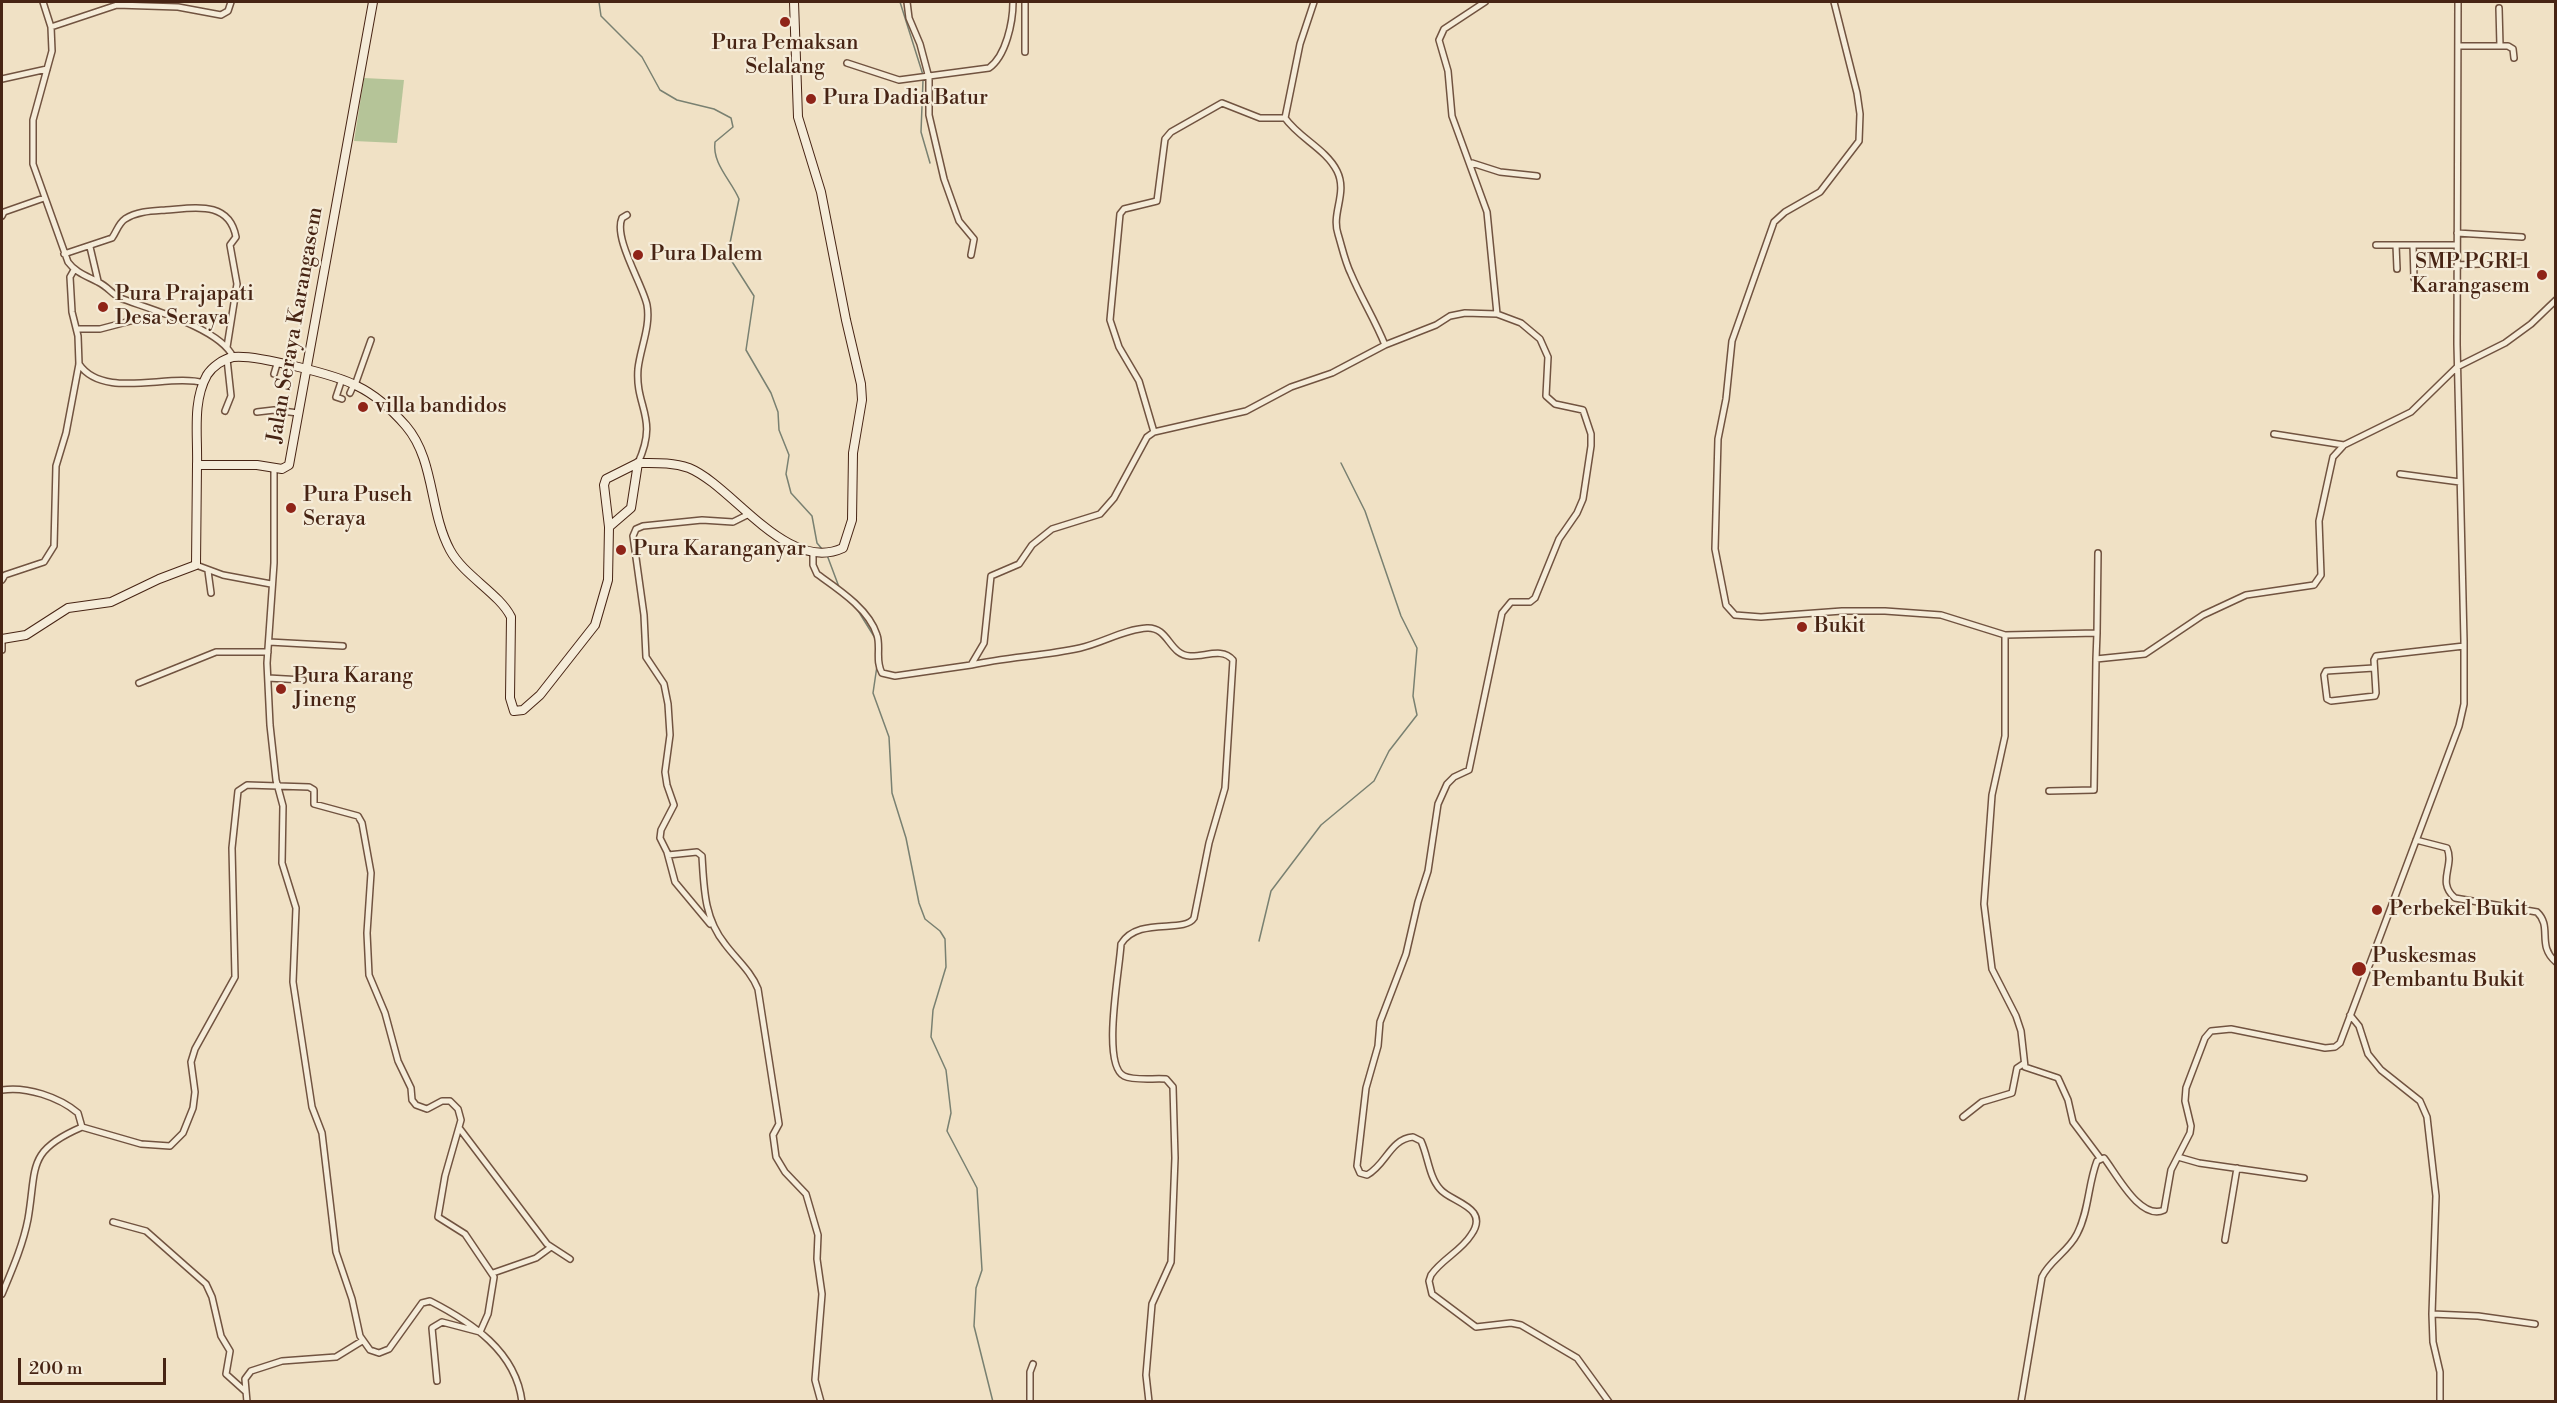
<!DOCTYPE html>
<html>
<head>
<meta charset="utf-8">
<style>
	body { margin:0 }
	#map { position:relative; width:2557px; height:1403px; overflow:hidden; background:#f0e1c5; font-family:"Libre Bodoni",serif }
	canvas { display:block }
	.frame { position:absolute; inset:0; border:3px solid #472414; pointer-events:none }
	.scale { position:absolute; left:18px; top:1358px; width:148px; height:27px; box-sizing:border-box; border:3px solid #472414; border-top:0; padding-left:8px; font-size:18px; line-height:21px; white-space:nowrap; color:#472414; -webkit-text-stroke:4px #f5ecd9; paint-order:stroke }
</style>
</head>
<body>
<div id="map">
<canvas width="2557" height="1403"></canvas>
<div class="frame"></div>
<div class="scale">200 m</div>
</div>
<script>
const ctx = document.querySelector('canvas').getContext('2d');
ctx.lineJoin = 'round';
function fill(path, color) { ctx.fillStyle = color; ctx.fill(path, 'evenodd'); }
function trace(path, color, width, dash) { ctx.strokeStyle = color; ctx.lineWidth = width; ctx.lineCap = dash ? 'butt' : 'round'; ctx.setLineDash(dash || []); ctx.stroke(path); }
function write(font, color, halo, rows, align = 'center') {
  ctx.font = font + ' "Libre Bodoni",serif'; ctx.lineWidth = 4.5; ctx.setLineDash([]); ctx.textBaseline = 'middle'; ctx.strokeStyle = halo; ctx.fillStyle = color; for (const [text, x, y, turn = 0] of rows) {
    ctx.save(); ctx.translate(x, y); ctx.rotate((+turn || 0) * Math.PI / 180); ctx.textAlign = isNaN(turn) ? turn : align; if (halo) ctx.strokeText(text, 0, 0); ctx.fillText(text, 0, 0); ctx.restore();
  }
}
const green = new Path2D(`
	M364 78 404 80 397 143 354 141Z`);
const stream = new Path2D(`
	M599 2 601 16 642 57 660 90 677 100 714 109 731 118 733 127 715 142C712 164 731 180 739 199L730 243 731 260 754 296 746 350 771 393 778 412 779 430 789 455 786 474 791 493 812 516 817 543 822 549
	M900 2 923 75
	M923 80 921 132 930 163
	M827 555 839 587
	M857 609 875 638
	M877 666 873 693 889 737 892 793 906 838 919 903 925 919 940 931 945 939 946 967 933 1010 931 1037 946 1070 951 1113 947 1131 977 1188 982 1270 976 1288 974 1326 993 1402
	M1259 941 1271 891 1321 825 1374 781 1389 751 1417 715 1413 696 1417 648 1401 616 1365 511 1341 463`);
const street = new Path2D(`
	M43 2 51 27 52 51 33 120V164L68 262C76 273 87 276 98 282 107 286 112 294 120 298 149 309 220 328 233 357
	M907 2 909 18 920 44 929 78V115L944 179 959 221 974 239 971 255
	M1314 2 1300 44 1285 118C1299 138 1326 149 1337 171 1348 193 1331 213 1338 234 1342 247 1345 262 1351 274 1361 298 1375 320 1385 345
	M1485 2 1444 29 1439 40 1448 71 1452 116 1487 212 1497 314
	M1834 2 1857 93 1860 114 1859 141 1820 192 1785 212 1774 222 1732 341 1726 399 1718 439 1715 549 1726 605 1735 615 1761 617 1842 611H1885L1941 615 2005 635 2097 633 2096 659 2145 654 2203 615 2246 595 2314 585 2321 575 2319 521 2333 457 2344 445 2411 412 2457 367 2505 343 2531 324 2556 300
	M2499 8 2500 46
	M51 27 117 5 178 7 221 15 228 11 231 2
	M2459 46H2508L2513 49 2514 58
	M1025 52V2
	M847 63 899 80 989 68C1006 56 1013 22 1013 2
	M2 79 47 69
	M1472 163 1500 172 1537 176
	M627 215 622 218C613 238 643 285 647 305 651 326 640 349 638 369 635 408 659 417 638 463
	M2 216 4 212 44 198
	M2457 233 2522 237
	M2376 245H2457
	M2396 245 2397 269
	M2413 245 2414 278
	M90 247 98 281
	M64 254 112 238C117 231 118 224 125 219 138 211 152 211 166 210 194 208 229 200 236 237L230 245 237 284 227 347
	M2457 265 2523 262
	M77 329H100L161 313
	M79 364C103 400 169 373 204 383
	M274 374 277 364
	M355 385 371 340
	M350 393 354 384
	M342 399 336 397 342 379
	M225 411 231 396 227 359
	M257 412 274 410 298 413
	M1154 432 1139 381 1119 347 1110 320 1120 214 1124 209 1157 201 1165 139 1171 132 1222 103 1260 118H1285
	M2274 434 2344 445
	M274 469V563L267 663 270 725 276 780 283 806 282 863 296 908 293 982 312 1107 322 1133 336 1252 352 1299 360 1336 370 1350 379 1353 389 1349 422 1303 430 1301C471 1322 516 1351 522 1402
	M2400 474 2460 482
	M813 552V565L817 574C838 589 869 609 877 635 881 647 875 661 882 673L895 676 971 665 984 643 991 576 1019 564 1032 545 1052 529 1100 514 1114 498 1147 437 1154 432 1246 411 1291 387 1332 373 1385 345 1436 325 1450 316 1465 313 1497 314 1521 323 1540 339 1548 357 1546 396 1555 404 1583 410 1591 434V446L1583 499 1577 513 1559 539 1535 598 1530 602H1511L1502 613 1469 770 1454 777 1447 784 1438 804 1428 871 1418 902 1406 954 1380 1022 1378 1046 1366 1088 1357 1166 1360 1173 1367 1175C1386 1165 1390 1139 1413 1137L1421 1141C1428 1156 1429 1177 1440 1189 1450 1202 1491 1207 1471 1235 1461 1251 1442 1259 1431 1275L1429 1281 1432 1294 1476 1327 1511 1323 1521 1325 1577 1358 1609 1402
	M196 565 223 575 271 584
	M208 571 211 593
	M2 580 5 575 44 562 54 546 56 466 66 433 79 364 78 336 72 312 70 277 74 270
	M2097 633 2098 553
	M2005 635V736L1992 795 1984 904 1992 969 2016 1016 2021 1031 2025 1067 2058 1078 2068 1100 2073 1122 2100 1158
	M269 642 343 646
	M2 650V639
	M971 665C1007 657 1044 656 1080 648 1102 643 1125 629 1147 628 1169 627 1169 655 1190 656 1205 657 1222 647 1233 660L1225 788 1209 843 1194 918C1184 934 1138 916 1121 944 1120 968 1101 1065 1124 1076 1134 1081 1154 1078 1166 1079L1173 1087 1175 1158 1171 1262 1152 1304 1146 1375 1149 1402
	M2374 668 2326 671 2324 675 2327 699 2331 701 2375 696 2376 693 2374 660 2376 656 2464 646
	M268 678 303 680
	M139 683 216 652H268
	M2049 791 2094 790 2096 659
	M2416 840 2447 848C2455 866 2436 882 2455 898L2537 912C2553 927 2536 945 2556 962
	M668 855 697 852 702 856C704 888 704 918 725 944 736 959 751 971 758 989L779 1124 773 1135 776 1157 785 1172 806 1194 818 1235 817 1259 822 1294 815 1380 821 1402
	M710 924 675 882 667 852 660 838 661 830 674 805 667 785 665 772 670 735 668 704 664 684 646 657 644 615 633 536 636 529 643 526 702 520 733 522 747 515
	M2350 1015 2359 1026 2368 1054 2381 1070 2420 1101 2427 1117 2436 1196 2432 1314 2433 1342 2440 1372V1402
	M2 1090C26 1086 59 1097 78 1113L82 1127
	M1963 1117 1982 1102 2012 1093 2017 1068 2023 1064
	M460 1129 547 1244 570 1259
	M2178 1157 2199 1163 2304 1178
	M113 1222 146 1231 206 1284 212 1297 221 1336 230 1351 226 1374 246 1392
	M2225 1240 2237 1168
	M493 1273 536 1258 551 1247
	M2 1294C12 1270 23 1245 28 1219 37 1167 26 1151 82 1127L141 1144 170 1146 183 1133 193 1108 195 1092 191 1062 195 1049 235 977 232 848 238 791 247 785 309 787 314 790V804L358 816 362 823 371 873 367 933 369 975 385 1013 398 1061 411 1088 412 1100 416 1105 427 1109 442 1101H450L458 1109 461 1120 445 1176 438 1217 465 1234 494 1277 488 1314 480 1332 442 1322 432 1328 437 1381
	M2432 1314 2478 1316 2535 1324
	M247 1402 245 1379 251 1371 282 1361 336 1357 362 1341
	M1030 1402V1372L1033 1364
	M2021 1402 2042 1277C2050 1260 2068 1252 2077 1234 2089 1211 2088 1184 2097 1161L2104 1158C2116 1173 2140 1221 2164 1210L2171 1170 2190 1133 2191 1126 2185 1101 2186 1088 2205 1038 2211 1031 2231 1029 2325 1048 2335 1047 2340 1043 2459 726 2464 704V641L2457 344 2458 2`);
const secondary = new Path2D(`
	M197 465C198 436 192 402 207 375 212 367 223 359 233 357 254 354 337 375 357 386 376 395 392 410 406 426 435 460 429 511 450 550 464 576 499 593 511 617L510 698 514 711 523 710 540 695 595 625 608 580 609 527 631 508 638 463C655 463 672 462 689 468 733 486 787 574 843 548L852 520 853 453 862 400 861 384 846 320 821 192 798 117 794 2
	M609 527 604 485 606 479 638 463
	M2 639 26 635 68 608 111 602 159 579 196 565 197 465H257L282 469 289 465 373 2`);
const markers = [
	[785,22,6,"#8f2418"],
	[811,99,6,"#8f2418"],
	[638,255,6,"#8f2418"],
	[2542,275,6,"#8f2418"],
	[103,307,6,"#8f2418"],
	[363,407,6,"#8f2418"],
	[291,508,6,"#8f2418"],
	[621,550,6,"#8f2418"],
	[1802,627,6,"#8f2418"],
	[281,689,6,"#8f2418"],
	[2377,910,6,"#8f2418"],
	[2359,969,8,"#8f2418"]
];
const poiNames = [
	["Pura Pemaksan",785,44,"center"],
	["Selalang",785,68,"center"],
	["Pura Dadia Batur",823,99],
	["Pura Dalem",650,255],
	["SMP PGRI 1",2530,263,"right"],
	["Karangasem",2530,287,"right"],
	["Pura Prajapati",115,295],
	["Desa Seraya",115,319],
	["villa bandidos",375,407],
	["Pura Puseh",303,496],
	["Seraya",303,520],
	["Pura Karanganyar",633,550],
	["Bukit",1814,627],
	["Pura Karang",293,677],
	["Jineng",293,701],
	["Perbekel Bukit",2389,910],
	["Puskesmas",2372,957],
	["Pembantu Bukit",2372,981]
];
const streetNames = [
	["Jalan Seraya Karangasem",296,325,-80]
];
fill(green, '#b5c498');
trace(stream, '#798071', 1.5);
trace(street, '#715340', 8);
trace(secondary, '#472414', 10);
trace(street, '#f5ecd9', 5);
trace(secondary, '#f5ecd9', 8);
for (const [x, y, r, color] of markers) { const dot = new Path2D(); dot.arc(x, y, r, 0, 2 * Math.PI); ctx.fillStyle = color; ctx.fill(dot); trace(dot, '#f5ecd9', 2); }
write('21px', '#472414', '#f5ecd9', poiNames, 'left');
write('21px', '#472414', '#f5ecd9', streetNames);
</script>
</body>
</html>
